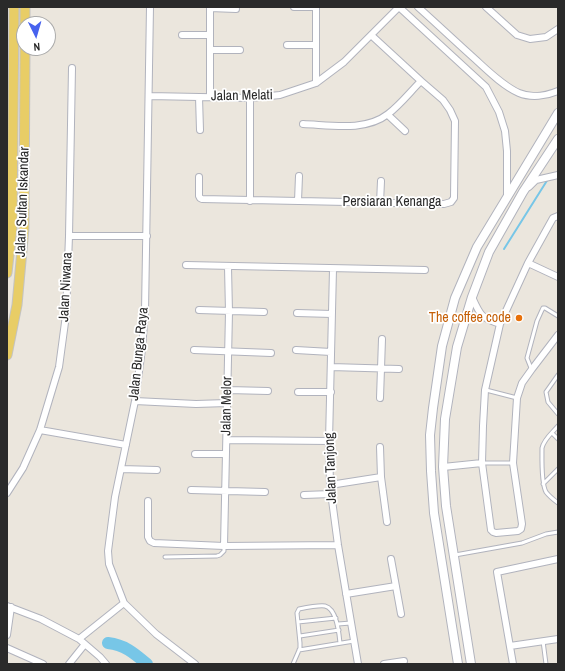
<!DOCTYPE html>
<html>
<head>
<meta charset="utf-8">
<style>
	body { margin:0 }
	#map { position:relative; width:565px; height:671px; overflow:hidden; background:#ebe6dd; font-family:"Archivo Narrow",sans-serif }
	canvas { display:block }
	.frame { position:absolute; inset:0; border:8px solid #2a2a2a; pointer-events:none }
	.north { position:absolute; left:16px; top:16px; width:40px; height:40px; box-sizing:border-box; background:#fff; border:1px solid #aaa; border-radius:50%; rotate:175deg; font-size:11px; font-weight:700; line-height:16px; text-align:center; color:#2a2a2a }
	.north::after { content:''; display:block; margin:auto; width:14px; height:18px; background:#4762ee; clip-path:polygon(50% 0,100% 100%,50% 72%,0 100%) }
</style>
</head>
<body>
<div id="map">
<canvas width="565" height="671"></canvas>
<div class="frame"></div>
<div class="north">N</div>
</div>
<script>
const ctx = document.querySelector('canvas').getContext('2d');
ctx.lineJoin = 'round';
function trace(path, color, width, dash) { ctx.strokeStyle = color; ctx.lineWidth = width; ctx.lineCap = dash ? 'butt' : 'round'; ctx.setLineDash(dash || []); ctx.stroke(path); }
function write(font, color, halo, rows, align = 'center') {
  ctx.font = font + ' "Archivo Narrow",sans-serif'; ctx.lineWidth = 3.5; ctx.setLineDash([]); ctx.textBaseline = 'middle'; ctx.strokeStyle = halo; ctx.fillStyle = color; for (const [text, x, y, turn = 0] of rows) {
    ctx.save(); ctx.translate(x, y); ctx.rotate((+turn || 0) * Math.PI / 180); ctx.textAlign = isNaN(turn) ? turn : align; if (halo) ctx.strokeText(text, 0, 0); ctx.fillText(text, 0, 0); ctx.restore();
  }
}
const stream = new Path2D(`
	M504 249 548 179`);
const river = new Path2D(`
	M108 643C125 645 134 653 147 664`);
const lane = new Path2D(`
	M531 368 527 358 537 321 542 310 543 308H545L558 316
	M558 375 546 392 548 402 558 414
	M486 390 517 398
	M558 426C552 433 544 439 542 448 542 459 541 483 546 492 549 496 554 500 558 503
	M552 433 558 439
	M482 463H513
	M543 484 558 469
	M455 555 522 543 546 534 558 532
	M165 557 217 556 220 555 224 551V546
	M298 622 336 618
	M338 624 351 623
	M300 636 339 630
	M543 641 546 664
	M299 650 354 641
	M293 664 300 648V643L297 613 299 609C304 608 320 605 325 606 337 609 339 633 340 643`);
const street = new Path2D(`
	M150 7 145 311 142 349 135 401 115 497 108 551 109 564 124 603 156 634 195 664
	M294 7H316
	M316 7V83
	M399 7 486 87 499 112 505 131 507 151V197
	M418 7C437 24 456 42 475 59 487 70 503 86 519 93 531 98 546 96 558 91
	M486 7 517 35 530 39 546 37 558 29
	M210 8 236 9
	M182 35H210
	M287 45H316
	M210 50H240
	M149 96 250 98 280 95 316 83 344 62 399 7
	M199 97 200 130
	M210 97V7
	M250 98V201
	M388 115 405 131
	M303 124C330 125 365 132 388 114 400 105 410 92 421 81
	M199 177V196L200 198 202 199 444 204 451 202 454 198 455 121 450 110 443 100 421 81 371 35
	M529 187 536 180 558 175
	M298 201 299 176
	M380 203 381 181
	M558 216 553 218 528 263 500 324 485 390 483 426 482 463 491 530 493 532 496 533 518 531 521 529 522 524 513 463 517 398 522 383 532 369 558 335
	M69 236H147
	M528 263 558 277
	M186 265 425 270
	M333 269 329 441 330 485 338 545 358 664
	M472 297C480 315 481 318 500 324
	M199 310 264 312
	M297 313 332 314
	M194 350 271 353
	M296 350 331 352
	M331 367 399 369
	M228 390 268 391
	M298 392H331
	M380 398 382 339
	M135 401 196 404 227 403
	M40 430 126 445
	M227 440 329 441
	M380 447 381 477 387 522
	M195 454H226
	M443 467 482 463
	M121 469 157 470
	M330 485 381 477
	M191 490 265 492
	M7 493 23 468 40 430 59 367 66 315 69 236 72 68
	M304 495 331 494
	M148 501V537L150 541 154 543 224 546 338 545
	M224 546 229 312 228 267
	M391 559 401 614
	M346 594 396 586
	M7 606 41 619 79 639 100 657 106 664
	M7 635 11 607
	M79 639 124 603
	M510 646 558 639
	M7 648 43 664
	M69 664 85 644
	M384 664 404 661
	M513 664 497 572 558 559`);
const secondary = new Path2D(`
	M458 664 434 513 431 471 430 435 433 408 442 346 455 298 477 247 558 113
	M471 664 446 506 443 467 445 419 457 347 472 297 489 252 523 192 558 139`);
const primary = new Path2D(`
	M25 24V7
	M7 273 12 228 14 7
	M7 355 17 305 24 228 25 48`);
const markers = [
	[519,318,4,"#e8710a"]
];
const streetNames = [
	["Jalan Melati",242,96,-1],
	["Jalan Sultan Iskandar",23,202,-88],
	["Persiaran Kenanga",392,202],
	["Jalan Niwana",66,287,-87],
	["Jalan Bunga Raya",139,354,-84],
	["Jalan Melor",227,406,-89],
	["Jalan Tanjong",331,468,-92]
];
const foodNames = [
	["The coffee code",511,318]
];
trace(stream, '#77c6e7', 2);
trace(river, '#77c6e7', 12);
trace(lane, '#b1b3bd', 5);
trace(street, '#b1b3bd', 8);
trace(secondary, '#b1b3bd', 10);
trace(primary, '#c3c3c3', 11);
trace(lane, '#fff', 3);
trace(street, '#fff', 6);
trace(secondary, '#fff', 8);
trace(primary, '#e8cd66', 9);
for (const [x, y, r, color] of markers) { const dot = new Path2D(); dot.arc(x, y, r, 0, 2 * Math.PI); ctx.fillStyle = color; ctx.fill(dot); trace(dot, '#fff', 1.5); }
write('14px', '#2a2a2a', '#fff', streetNames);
write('14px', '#c56008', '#fff', foodNames, 'right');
</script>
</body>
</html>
